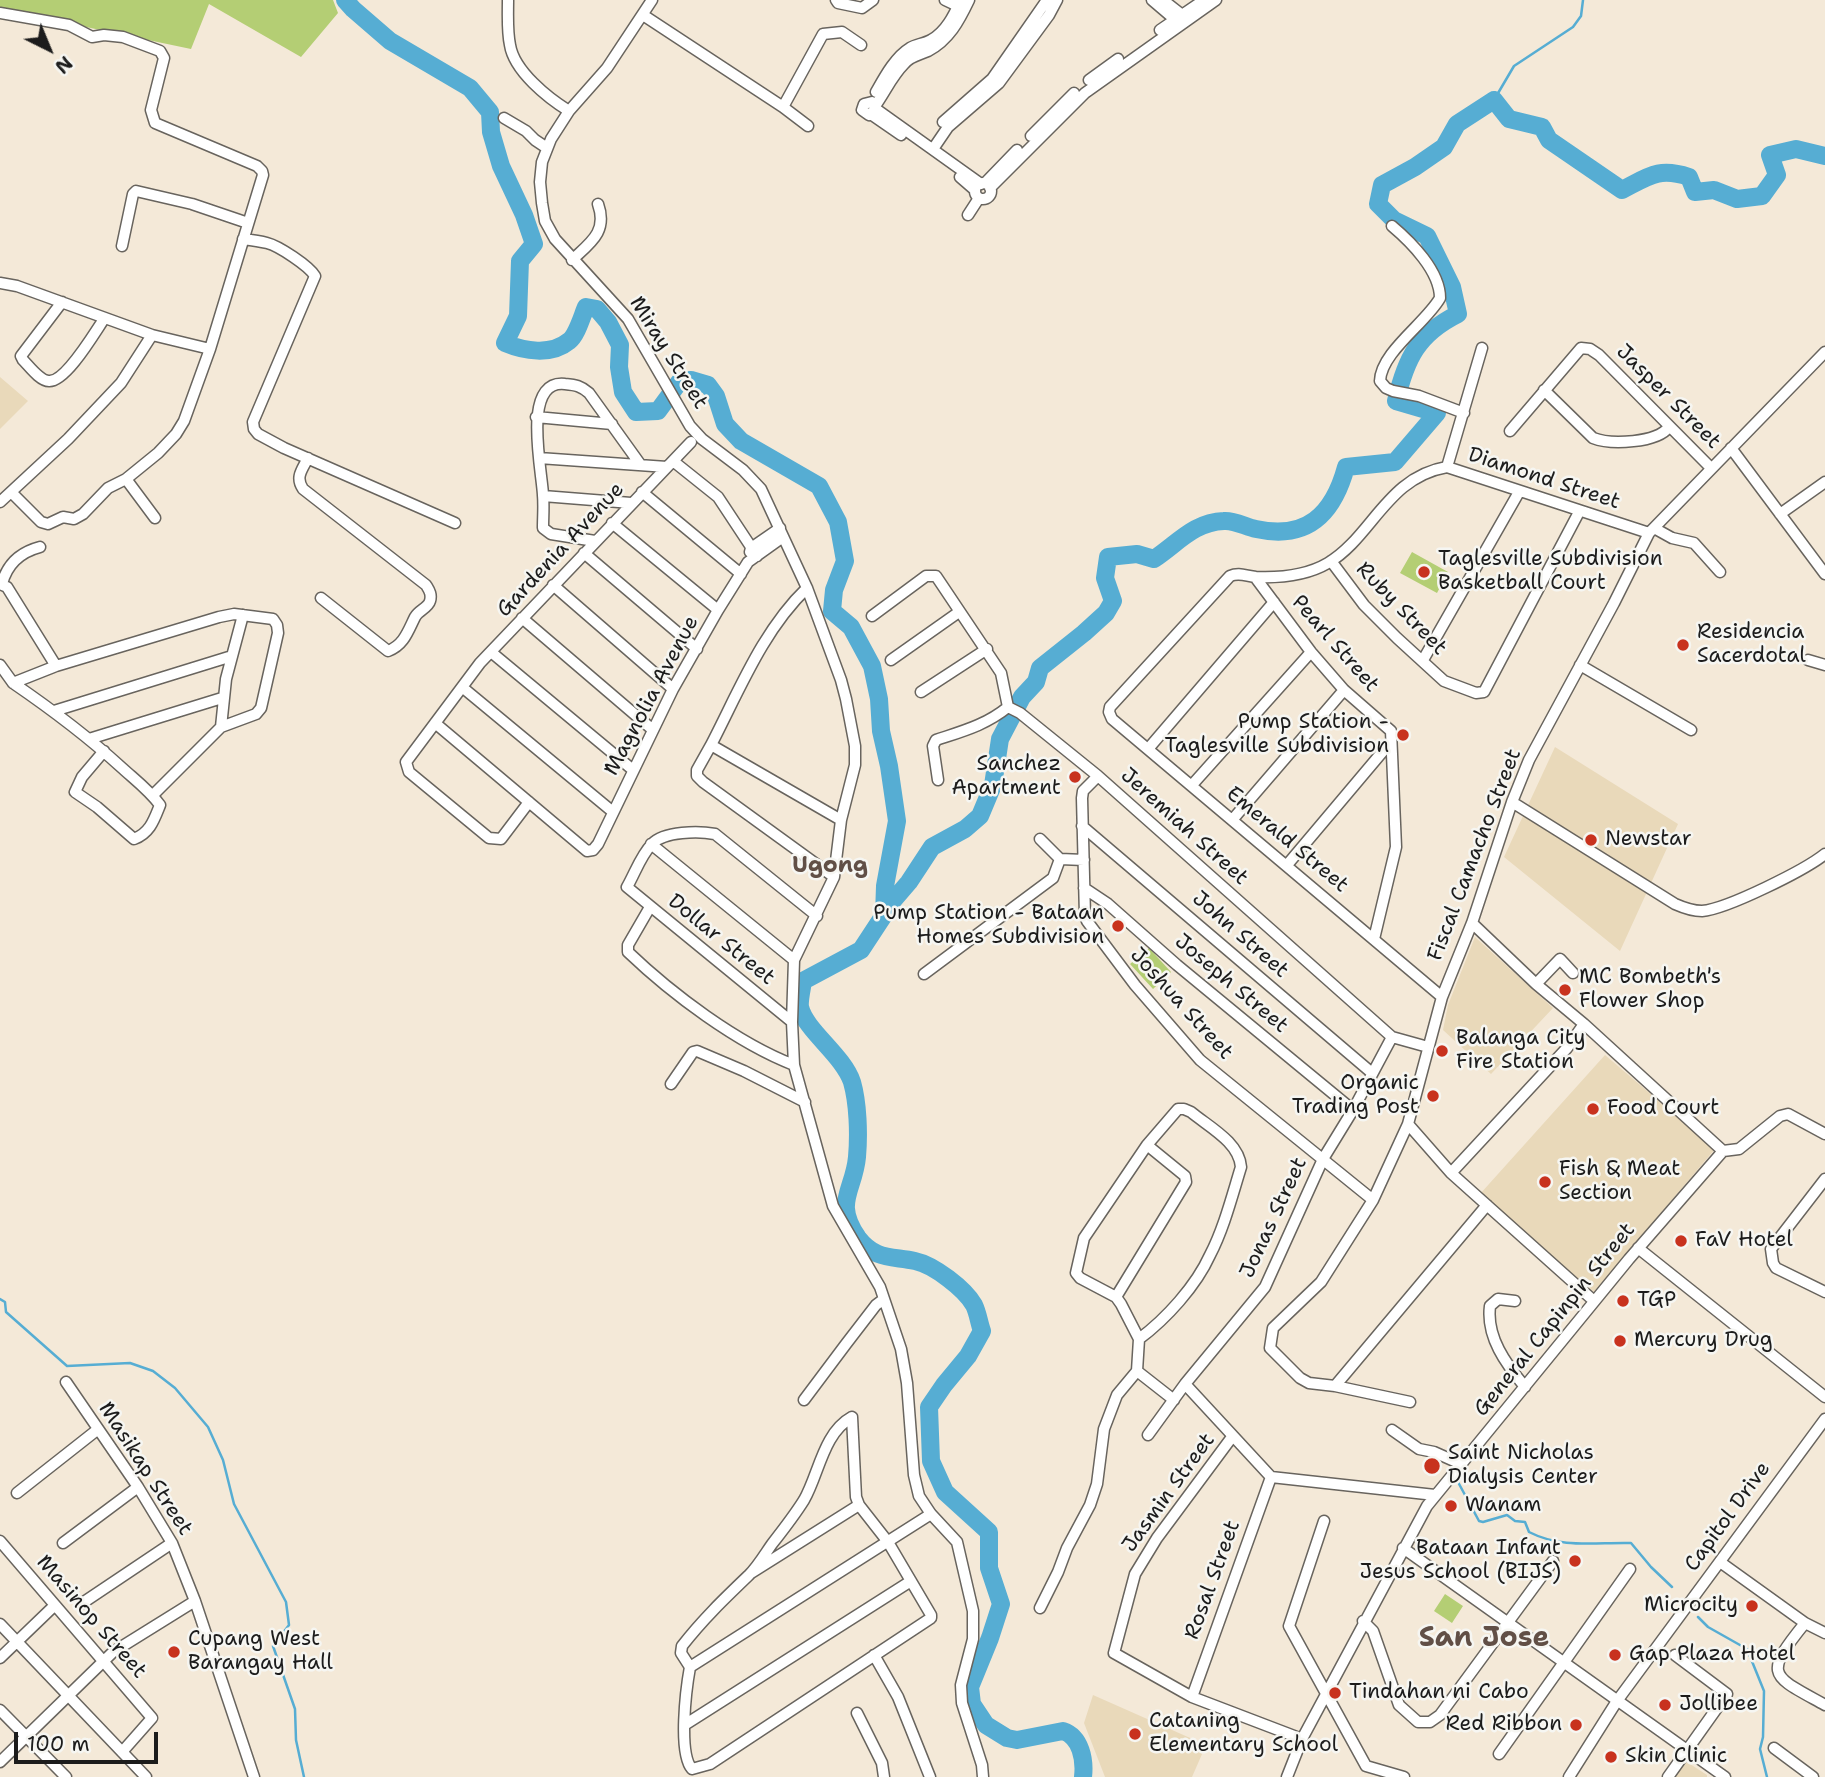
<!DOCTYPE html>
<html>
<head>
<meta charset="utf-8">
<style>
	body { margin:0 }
	#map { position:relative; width:1825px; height:1777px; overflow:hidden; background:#f4e9d8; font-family:"Shantell Sans",sans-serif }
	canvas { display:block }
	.north { position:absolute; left:14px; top:14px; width:70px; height:70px; -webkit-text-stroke:5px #f6f6f2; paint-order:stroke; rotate:137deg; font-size:19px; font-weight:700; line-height:28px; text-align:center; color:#1c1c1c }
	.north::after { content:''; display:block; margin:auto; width:24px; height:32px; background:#1c1c1c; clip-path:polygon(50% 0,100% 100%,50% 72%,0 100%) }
	.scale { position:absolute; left:14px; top:1732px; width:144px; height:32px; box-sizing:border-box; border:4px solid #1c1c1c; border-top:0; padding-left:9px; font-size:21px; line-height:24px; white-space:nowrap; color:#1c1c1c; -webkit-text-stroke:5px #f6f6f2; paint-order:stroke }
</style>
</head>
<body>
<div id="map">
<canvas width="1825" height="1777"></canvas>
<div class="north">N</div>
<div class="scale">100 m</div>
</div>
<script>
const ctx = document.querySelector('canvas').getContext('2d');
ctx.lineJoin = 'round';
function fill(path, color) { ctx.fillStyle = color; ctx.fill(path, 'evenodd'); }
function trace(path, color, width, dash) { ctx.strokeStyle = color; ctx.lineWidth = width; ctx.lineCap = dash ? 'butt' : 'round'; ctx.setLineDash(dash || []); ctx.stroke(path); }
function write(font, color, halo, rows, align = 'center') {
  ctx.font = font + ' "Shantell Sans",sans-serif'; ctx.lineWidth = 5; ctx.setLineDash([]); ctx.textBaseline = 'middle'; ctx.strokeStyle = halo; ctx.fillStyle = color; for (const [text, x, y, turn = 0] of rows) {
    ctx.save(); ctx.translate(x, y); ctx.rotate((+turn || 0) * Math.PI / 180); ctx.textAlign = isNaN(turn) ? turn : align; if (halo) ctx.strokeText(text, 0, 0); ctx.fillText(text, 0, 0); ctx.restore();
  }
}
const built = new Path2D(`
	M0 377 28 401 0 429Z
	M1555 747 1678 824 1620 951 1504 857Z
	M1475 937 1553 1008 1491 1074 1443 1030 1448 1005Z
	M1605 1055 1715 1149 1594 1292 1480 1194Z
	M1093 1695 1206 1745 1192 1777H1105L1084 1723Z
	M1687 1762 1707 1775V1777H1674Z`);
const green = new Path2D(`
	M0 0H333L338 13 301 57 209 4 191 49 0 9Z
	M1412 552 1448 572 1437 593 1400 573Z
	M1149 948 1171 972 1153 989 1130 964Z
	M1445 1594 1463 1606 1452 1623 1434 1611Z`);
const stream = new Path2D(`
	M1494 100 1514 66 1573 27 1581 16 1583 0
	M0 1299 5 1302 6 1312 67 1366 130 1363 153 1371 175 1388 208 1427 223 1460 234 1504 286 1602 289 1625 273 1646 295 1709 296 1740 304 1777
	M1458 1482 1479 1521 1483 1522 1507 1515 1515 1521 1525 1522 1529 1532C1562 1549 1596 1542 1631 1543L1651 1567 1672 1587
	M1698 1617 1708 1627 1747 1649 1764 1691 1763 1737 1760 1749 1767 1777`);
const river = new Path2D(`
	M345 0 353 9 390 41 470 88 490 112 491 132 501 166 524 215 534 244 520 261 518 316 505 343C524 351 551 356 569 341 577 335 582 316 586 307L597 309 608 322 620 345 619 367 623 392 636 412 658 411 680 381 691 380 708 385 716 396 725 424 741 441 819 486 838 522 845 561 834 590 832 611 851 627 872 666 879 699 881 731 889 766 897 821 885 886 884 915 861 950 803 981C802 989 799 1000 800 1007 805 1030 843 1055 852 1082 858 1103 859 1134 857 1157 854 1191 833 1202 858 1238 875 1260 891 1256 915 1261 934 1265 965 1289 974 1305 978 1313 979 1323 982 1331L968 1356 944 1385 929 1407 931 1461 945 1492 989 1532V1568L1001 1604 990 1638 970 1687 972 1704 986 1725 1007 1738 1017 1740 1063 1731C1081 1737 1085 1760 1083 1777
	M885 910 909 882 932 847 965 829 980 816 993 785 1000 739 1022 697 1036 682 1040 668 1084 633 1106 613 1113 601 1105 578 1108 557 1137 554 1154 559C1178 543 1194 522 1224 521 1234 520 1246 527 1256 529 1306 540 1333 515 1346 467L1395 462 1437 413 1396 401C1406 358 1418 334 1458 314L1452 287 1427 236 1394 220 1378 204 1382 185 1415 167 1444 147 1457 124 1494 100 1509 119 1542 127 1549 140 1622 190C1649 176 1659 167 1689 177L1695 192 1714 190 1737 199 1762 196 1777 175 1770 155 1796 149 1825 156`);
const minor = new Path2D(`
	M508 0C508 15 507 31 510 45 514 71 548 98 569 111
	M652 0 607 68 569 111 551 139 542 162 540 182 542 203 545 221 555 239 628 319 690 426 702 439 743 470 761 489 807 588 841 680 846 699 855 746V765L841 820 834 877 794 960 792 1022 794 1065 833 1206 880 1287 901 1349 907 1383 914 1475 919 1496 931 1514 957 1542 973 1611V1639L961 1685 962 1703 982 1765 983 1777
	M836 0 838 3 862 8 873 0
	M945 0 964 9
	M1152 0 1179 23
	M1163 0 1186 18
	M0 13 69 25 92 37 104 35 123 37 160 51 164 58 151 110 155 123 257 166 262 171 263 175 210 349 184 421 176 434 158 453 126 479 108 488 83 514 74 519 63 517 48 524 41 522 11 492
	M643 15 783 107 808 126
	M1160 30 1204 0
	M1089 80 1118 59
	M876 92C884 78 895 57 910 48 916 44 924 44 931 40 946 32 954 15 961 0
	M875 106C885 92 892 76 904 64 910 56 919 55 928 51 949 40 959 21 969 0
	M783 107 823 34 842 32 861 45
	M876 109 869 115 862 110 864 104 872 102 876 109 981 184
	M872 115 901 135
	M504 118 526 131 535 140 547 148
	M943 122 992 79 1047 0
	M1031 136 1074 93
	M933 149 948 127 999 83 1049 15 1057 0
	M960 177 975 190
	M987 181 1017 150
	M975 191a8 8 0 1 1 16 0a8 8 0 1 1-16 0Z
	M990 188 1085 93 1216 0
	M968 215 979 198
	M1392 226C1411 242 1440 271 1440 298 1426 323 1381 352 1380 381L1386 388 1393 391 1419 396 1464 413
	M243 239C251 240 259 241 267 243 279 246 309 266 315 276L253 422 254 429 258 434 284 448 455 523
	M122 246 133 194 136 191 192 204 248 223
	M572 260C590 243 608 232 598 204
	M0 283 17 286 152 335 210 349
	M62 302 21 356 23 360C29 366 40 381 49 381 66 382 95 332 104 319
	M1544 390 1593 438C1611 445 1657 443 1669 427
	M536 417 612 424
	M1510 431 1581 348 1590 349 1599 355 1711 468
	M1731 448 1825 574
	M308 458C302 470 295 477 303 489L426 585C429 590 432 594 430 601 428 608 419 610 415 617 408 631 404 645 388 651L321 598
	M539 458 667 467
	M673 461 718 497 757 556
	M1447 467 1482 348
	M126 479 155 518
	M642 492 741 574
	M543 496 631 503
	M0 502 68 439 121 383 152 335
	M1780 514 1825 482
	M612 523 718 610
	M1654 528 1672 538 1694 543 1720 572
	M595 541 551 534 543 528C543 517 544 506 543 495 542 470 521 379 565 384 576 385 581 386 589 393L640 464
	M750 552 751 548 780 528
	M584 553 697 649
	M1331 561 1364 605 1397 638 1444 681 1476 693 1484 692 1579 512
	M1255 577 1311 652 1344 690 1391 731 1396 847 1374 939
	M0 584 7 587 56 666
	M2 584C7 564 21 552 40 547
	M553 585 673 689
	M807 588C763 630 739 691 711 745L841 820
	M872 616 926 576H936L1001 673 1008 707
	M522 618 653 730
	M491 652 633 770
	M891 660 959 612
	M1423 660 1519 492
	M1808 660 1825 665
	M0 665 13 683 56 666 219 617 234 614 273 619 277 625 278 633 261 708 256 714 221 727 153 795
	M1580 665 1691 730
	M13 683C51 709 87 736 121 767 134 779 149 790 160 805 154 820 150 833 134 839L97 807 75 792 82 777 104 751
	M462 687 613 812
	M921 692 987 649
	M54 711 232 656
	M435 723 587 851 593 850 598 844 673 689 718 610 748 562 783 537
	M221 727 226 679 243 615
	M89 739 222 698
	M711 745 697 770V776L703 782 834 877
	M1148 749 1274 602
	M1098 776 1083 791 1082 798 1085 916 1087 921 1135 985 1200 1060 1373 1200
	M938 780 933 746 936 740C963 731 986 725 1008 707L1020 713 1098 776 1392 1037 1428 1047
	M1192 785 1311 652
	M529 802 501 839 489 838 409 772 406 762 480 663 691 442
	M1512 802 1675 904C1684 908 1692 911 1702 911 1727 909 1805 870 1825 854
	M1233 819 1344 690
	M1082 826 1372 1073
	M1040 839 1060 859 1084 860
	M651 844 794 960
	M1287 865 1389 744
	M1084 888 1108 904 1177 965 1353 1110
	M650 907 628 945V952C672 994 737 1043 794 1065
	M1472 923 1536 984 1584 1024 1723 1151 1739 1149 1780 1116 1788 1114 1825 1134
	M924 974 1053 878 1060 859
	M1536 984 1560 959 1573 973
	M1442 997 1112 719 1109 712 1110 707 1230 576C1239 572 1246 576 1256 577 1281 578 1306 576 1328 563 1372 537 1387 477 1447 467L1649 533
	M792 1022 627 887C635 873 641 855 652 844 664 831 699 831 715 834L817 916
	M671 1084 693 1052 697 1051 744 1071 805 1102
	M1408 1124 1451 1173 1594 1301
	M1451 1173 1567 1048 1584 1024
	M1825 1179 1771 1249 1773 1263 1776 1268 1825 1292
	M1638 1248 1825 1397
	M1116 1297 1186 1182 1185 1176 1147 1145
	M1515 1301 1498 1299 1490 1306C1486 1337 1506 1364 1525 1387
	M1137 1371 1174 1400
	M66 1382 138 1487 172 1543 195 1601 254 1777
	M1185 1384 1271 1477 1435 1495
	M1335 1386 1487 1205
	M804 1400 846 1344 876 1305 884 1299
	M1410 1402 1335 1386 1309 1383 1300 1378 1270 1348 1273 1328 1321 1282 1373 1200 1408 1124 1442 997 1472 923 1512 802 1529 760 1614 603 1649 533 1825 352
	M1392 1430 1419 1449 1434 1452 1461 1464
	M1148 1435 1185 1384 1265 1287 1323 1159 1353 1110 1392 1037
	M1232 1437 1157 1538 1135 1574 1114 1653 1192 1697 1302 1739
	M17 1493 97 1430
	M1324 1521 1289 1626 1366 1766 1404 1777
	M0 1541 152 1718 122 1752
	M63 1543 138 1487
	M1403 1548 1725 1777
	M1720 1562 1805 1623 1825 1633
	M751 1573 859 1505 888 1542 931 1615V1618L710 1764 692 1769C678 1753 686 1689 690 1667L931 1514
	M81 1604 172 1543
	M1040 1608 1058 1572 1067 1548 1090 1505 1097 1484 1104 1429 1117 1395 1137 1371 1139 1339 1121 1304 1116 1297 1080 1278 1076 1273 1084 1238 1147 1145 1178 1109H1184L1191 1112C1209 1127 1239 1142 1241 1167 1232 1196 1224 1228 1210 1255 1196 1286 1166 1319 1139 1339
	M1363 1621 1373 1631 1399 1705 1418 1722H1430L1440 1715 1553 1561
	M1805 1623C1762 1676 1771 1675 1825 1705
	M0 1624 146 1777
	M874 1655 898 1697 930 1777
	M0 1658 54 1606
	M690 1667 681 1653 682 1646C703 1619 725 1598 749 1575 758 1566 765 1554 772 1544 783 1530 794 1516 804 1500 819 1474 823 1433 852 1417L856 1497 859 1505
	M1192 1697 1271 1477
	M0 1710 66 1777
	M857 1713 882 1763 884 1777
	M686 1724 911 1581
	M1774 1748 1813 1777
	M1499 1754 1630 1569
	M0 1762 113 1652 195 1601
	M1287 1777 1302 1739 1427 1506 1629 1259 1723 1151
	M1569 1777 1617 1701 1825 1419
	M1668 1777 1727 1694 1675 1655`);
const markers = [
	[1424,572,7,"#c8321e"],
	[1683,645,7,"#c8321e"],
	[1403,735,7,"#c8321e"],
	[1075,777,7,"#c8321e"],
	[1591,840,7,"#c8321e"],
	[1118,926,7,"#c8321e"],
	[1565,990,7,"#c8321e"],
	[1442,1051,7,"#c8321e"],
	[1433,1096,7,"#c8321e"],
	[1593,1109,7,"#c8321e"],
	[1545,1182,7,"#c8321e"],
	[1681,1241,7,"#c8321e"],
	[1623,1301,7,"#c8321e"],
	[1620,1341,7,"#c8321e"],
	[1432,1466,9,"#c8321e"],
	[1451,1506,7,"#c8321e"],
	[1575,1561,7,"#c8321e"],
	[1752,1606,7,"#c8321e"],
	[174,1652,7,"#c8321e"],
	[1615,1655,7,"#c8321e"],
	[1335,1693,7,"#c8321e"],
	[1665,1705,7,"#c8321e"],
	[1576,1725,7,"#c8321e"],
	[1135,1734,7,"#c8321e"],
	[1611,1757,7,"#c8321e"]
];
const streetNames = [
	["Miray Street",668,353,58],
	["Jasper Street",1668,397,45],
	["Diamond Street",1544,479,18],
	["Gardenia Avenue",561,550,-47],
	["Ruby Street",1401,609,46],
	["Pearl Street",1335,644,49],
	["Magnolia Avenue",652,696,-62],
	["Jeremiah Street",1184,827,42],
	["Emerald Street",1287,840,40],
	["Fiscal Camacho Street",1475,855,-69],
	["John Street",1240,935,41],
	["Dollar Street",721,940,39],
	["Joseph Street",1231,984,40],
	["Joshua Street",1181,1004,48],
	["Jonas Street",1274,1218,-65],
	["General Capinpin Street",1555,1320,-51],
	["Masikap Street",145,1469,57],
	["Jasmin Street",1169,1493,-54],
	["Capitol Drive",1728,1517,-54],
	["Rosal Street",1213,1580,-70],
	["Masinop Street",91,1617,49]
];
const poiNames = [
	["Taglesville Subdivision",1438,560],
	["Basketball Court",1438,584],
	["Residencia",1697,633],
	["Sacerdotal",1697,657],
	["Pump Station -",1389,723,"right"],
	["Taglesville Subdivision",1389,747,"right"],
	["Sanchez",1061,765,"right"],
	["Apartment",1061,789,"right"],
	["Newstar",1605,840],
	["Pump Station - Bataan",1104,914,"right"],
	["Homes Subdivision",1104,938,"right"],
	["MC Bombeth's",1579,978],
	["Flower Shop",1579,1002],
	["Balanga City",1456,1039],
	["Fire Station",1456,1063],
	["Organic",1419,1084,"right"],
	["Trading Post",1419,1108,"right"],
	["Food Court",1607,1109],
	["Fish & Meat",1559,1170],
	["Section",1559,1194],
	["FaV Hotel",1695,1241],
	["TGP",1637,1301],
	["Mercury Drug",1634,1341],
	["Saint Nicholas",1448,1454],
	["Dialysis Center",1448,1478],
	["Wanam",1465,1506],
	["Bataan Infant",1561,1549,"right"],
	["Jesus School (BIJS)",1561,1573,"right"],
	["Microcity",1738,1606,"right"],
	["Cupang West",188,1640],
	["Barangay Hall",188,1664],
	["Gap Plaza Hotel",1629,1655],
	["Tindahan ni Cabo",1349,1693],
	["Jollibee",1679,1705],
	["Cataning",1149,1722],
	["Elementary School",1149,1746],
	["Red Ribbon",1562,1725,"right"],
	["Skin Clinic",1625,1757]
];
const neighbourhoodNames = [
	["Ugong",830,866]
];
const districtNames = [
	["San Jose",1484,1639]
];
fill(built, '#e9d9ba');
fill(green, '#b4ce74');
trace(stream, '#56add3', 2.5);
trace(river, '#56add3', 18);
trace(minor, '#68645e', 13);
trace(minor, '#fff', 10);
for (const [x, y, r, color] of markers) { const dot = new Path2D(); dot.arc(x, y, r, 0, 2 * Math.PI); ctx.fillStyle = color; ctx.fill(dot); trace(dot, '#f6f6f2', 2.5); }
write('21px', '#1c1c1c', '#f6f6f2', streetNames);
write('21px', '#1c1c1c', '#f6f6f2', poiNames, 'left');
write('bold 23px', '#614f46', '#f6f6f2', neighbourhoodNames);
write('bold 28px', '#614f46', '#f6f6f2', districtNames);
</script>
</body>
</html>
